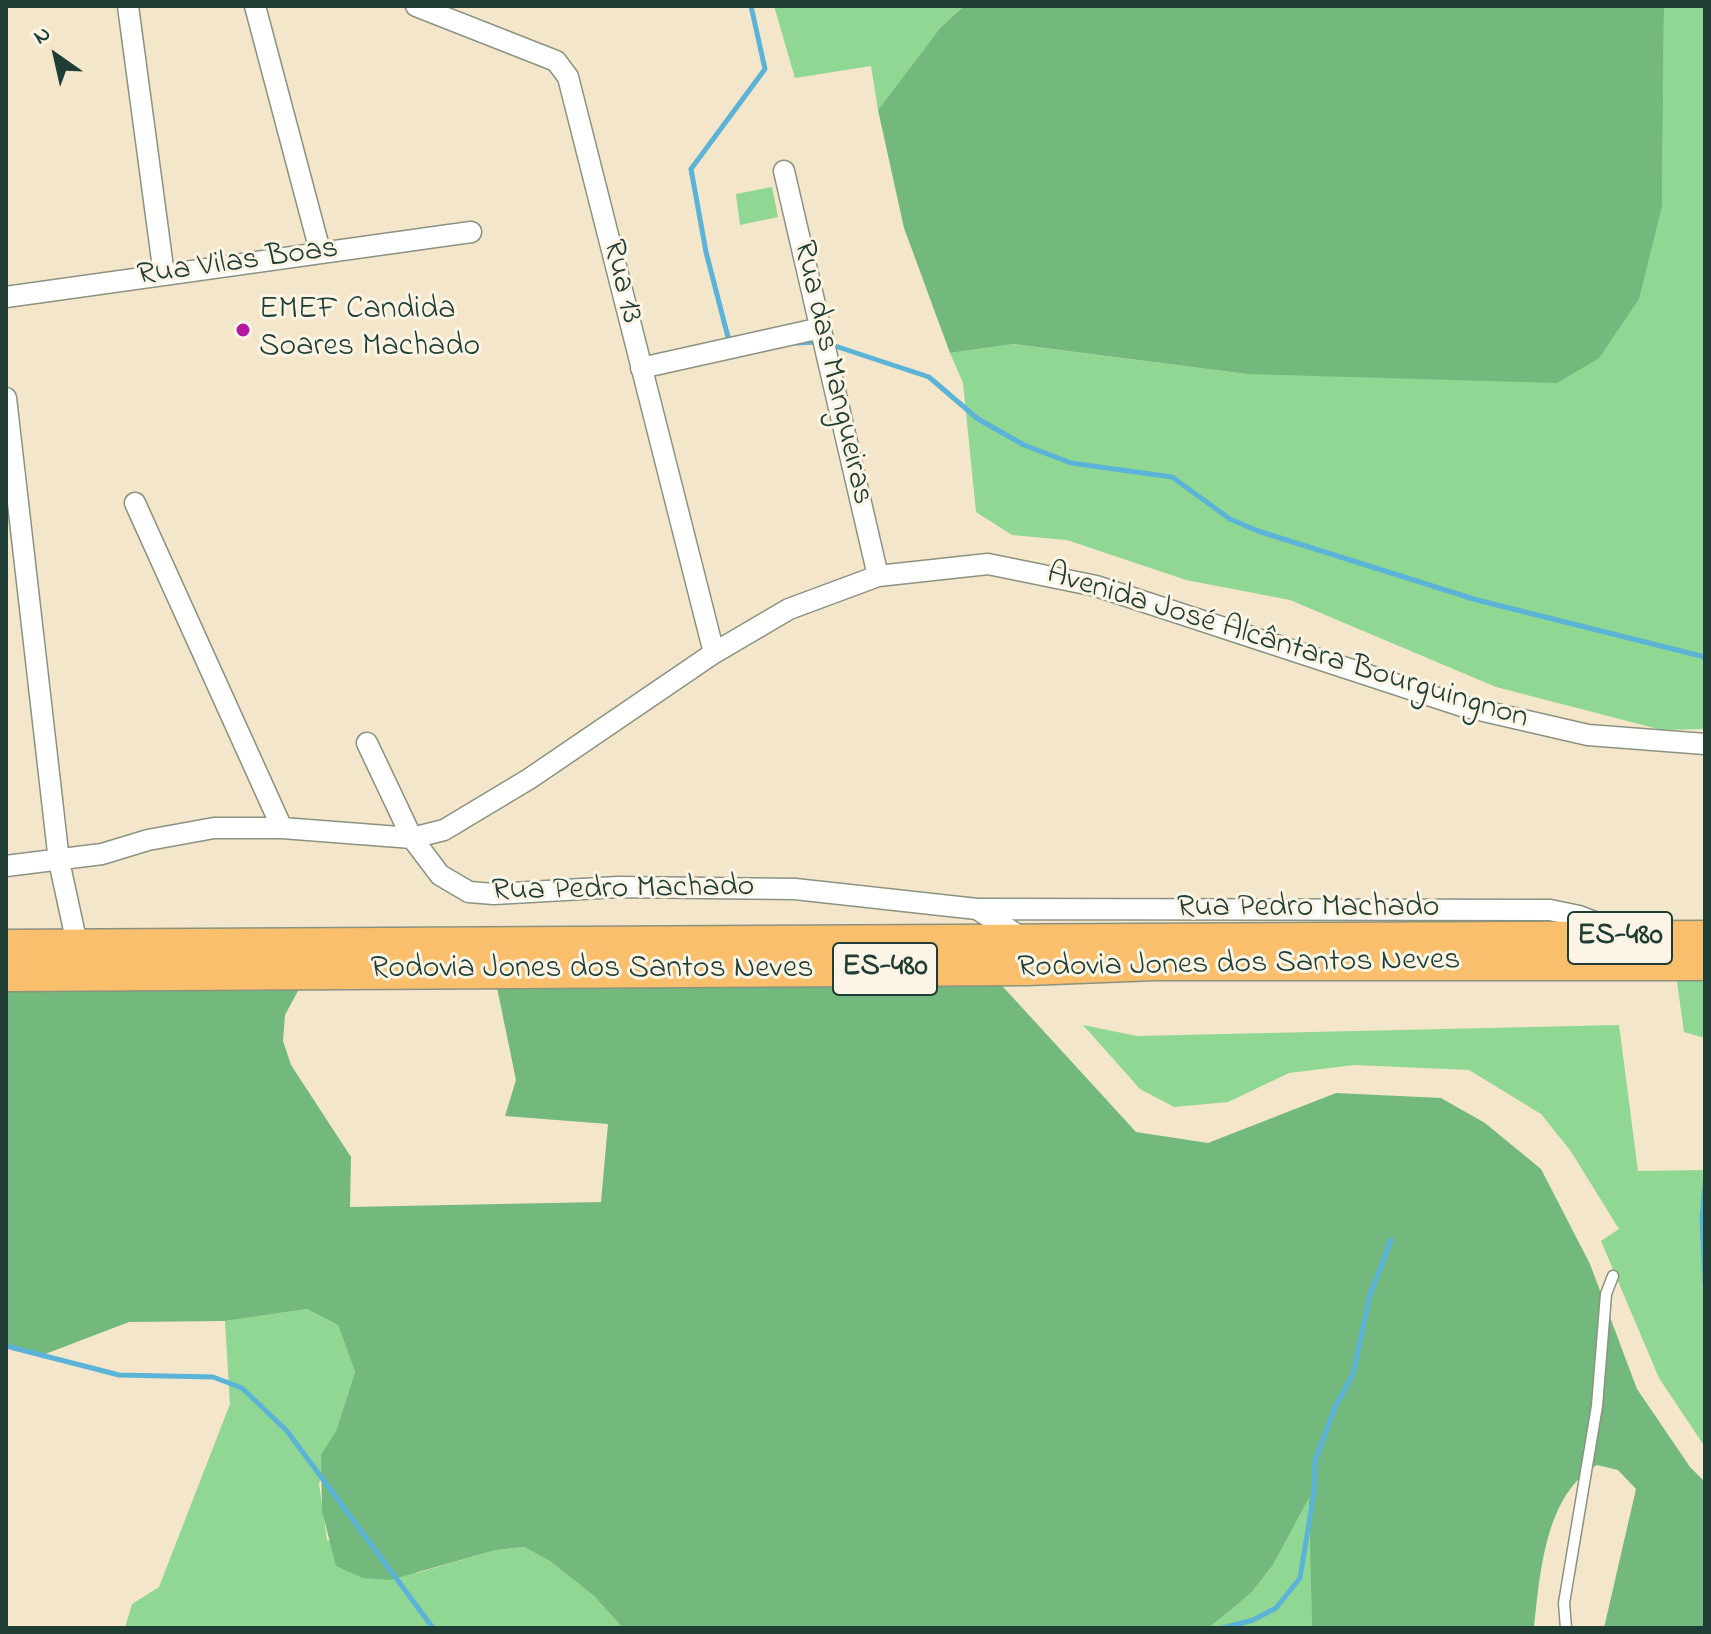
<!DOCTYPE html>
<html>
<head>
<meta charset="utf-8">
<style>
	body { margin:0 }
	#map { position:relative; width:1711px; height:1634px; overflow:hidden; background:#f4e6cb; font-family:"Indie Flower",sans-serif }
	canvas { display:block }
	.frame { position:absolute; inset:0; border:8px solid #1f3d34; pointer-events:none }
	.north { position:absolute; left:16px; top:16px; width:80px; height:80px; -webkit-text-stroke:6px #fcf5e5; paint-order:stroke; rotate:326deg; font-size:22px; font-weight:700; line-height:32px; text-align:center; color:#1f3d34 }
	.north::after { content:''; display:block; margin:auto; width:28px; height:36px; background:#1f3d34; clip-path:polygon(50% 0,100% 100%,50% 72%,0 100%) }
</style>
</head>
<body>
<div id="map">
<canvas width="1711" height="1634"></canvas>
<div class="frame"></div>
<div class="north">N</div>
</div>
<script>
const ctx = document.querySelector('canvas').getContext('2d');
ctx.lineJoin = 'round';
function fill(path, color) { ctx.fillStyle = color; ctx.fill(path, 'evenodd'); }
function trace(path, color, width, dash) { ctx.strokeStyle = color; ctx.lineWidth = width; ctx.lineCap = dash ? 'butt' : 'round'; ctx.setLineDash(dash || []); ctx.stroke(path); }
function write(font, color, halo, rows, align = 'center') {
  ctx.font = font + ' "Indie Flower",sans-serif'; ctx.lineWidth = 6; ctx.setLineDash([]); ctx.textBaseline = 'middle'; ctx.strokeStyle = halo; ctx.fillStyle = color; for (const [text, x, y, turn = 0] of rows) {
    ctx.save(); ctx.translate(x, y); ctx.rotate((+turn || 0) * Math.PI / 180); ctx.textAlign = isNaN(turn) ? turn : align; if (halo) ctx.strokeText(text, 0, 0); ctx.fillText(text, 0, 0); ctx.restore();
  }
}
const green = new Path2D(`
	M774 6H964L940 28 878 110 871 66 795 78Z
	M1664 6H1705V729L1662 730 1496 687 1290 600 1186 580 1067 540 1012 535 976 512 963 383 950 353 1012 344 1247 374 1598 358 1662 206Z
	M772 187 778 217 740 225 736 194Z
	M1676 975H1705V1038L1684 1032Z
	M1083 1025 1137 1036 1619 1025 1638 1171 1705 1170V1447L1659 1378 1601 1241 1619 1229 1570 1150 1541 1114 1469 1070 1354 1065 1289 1073 1228 1102 1174 1107 1140 1089Z
	M307 1309 338 1325 355 1372 319 1484 327 1540 417 1573 496 1550 524 1547 550 1561 594 1596 623 1628H125L132 1604 159 1587 230 1404 225 1321Z
	M1310 1496 1312 1628H1209L1251 1593 1273 1565Z`);
const forest = new Path2D(`
	M964 6H1664L1662 206 1639 299 1599 358 1557 383 1247 374 1013 344 950 353 904 228 878 110 940 28Z
	M994 977 1136 1132 1208 1143 1336 1093 1441 1098 1485 1123 1541 1169 1590 1264 1637 1389 1690 1467 1705 1482V1628H1604L1636 1489 1618 1470 1597 1465C1545 1494 1540 1574 1534 1628H1312L1309 1498 1273 1565 1251 1593 1209 1628H623L594 1596 550 1561 524 1547 496 1550 390 1580 363 1578 336 1566 322 1511 321 1455 336 1431 355 1372 338 1325 307 1309 225 1321 129 1322 40 1356 6 1348V991L299 989 285 1015 283 1041 291 1065 351 1157 350 1207 601 1202 608 1124 505 1116 516 1080 496 983Z`);
const stream = new Path2D(`
	M729 341 706 252 691 169 765 69 751 6
	M797 343 816 342
	M832 345 929 377 978 419 1024 445 1071 463 1172 477 1230 519 1258 531 1477 600 1705 657
	M1705 1183 1702 1219 1705 1285
	M6 1346 119 1375 213 1377 242 1388 287 1431 433 1628
	M1223 1628 1253 1620 1276 1608 1300 1578 1314 1492 1315 1461 1336 1405 1353 1374 1370 1295 1391 1240`);
const lane = new Path2D(`
	M1566 1628 1564 1603 1597 1406 1606 1294 1613 1276`);
const street = new Path2D(`
	M128 6 164 275
	M255 6 320 251
	M416 6 556 61 568 77 714 653
	M784 171 878 576
	M6 297 471 232
	M641 368 821 328
	M6 398 59 861 77 944
	M135 503 282 828
	M367 743 412 838 440 875 469 892 494 894 618 887 795 889 977 909 1024 939
	M6 866 102 854 148 840 214 828H282L412 838 444 830 529 779 714 653 789 609 878 576 988 564 1096 586 1462 706 1588 735 1705 744
	M981 909 1550 910 1579 916 1618 931`);
const primary = new Path2D(`
	M6 946 1705 937
	M6 975 1027 969 1155 964H1705`);
const markers = [
	[243,330,8,"#b5179e"]
];
const shields = [
	[1620,938,104],
	[885,969,104]
];
const shieldNames = [
	["ES-480",1620,938],
	["ES-480",885,969]
];
const streetNames = [
	["Rua Vilas Boas",238,264,-8],
	["Rua 13",620,282,76],
	["Rua das Mangueiras",831,373,77],
	["Avenida José Alcântara Bourguingnon",1287,648,17],
	["Rua Pedro Machado",623,891,-1],
	["Rua Pedro Machado",1308,910],
	["Rodovia Jones dos Santos Neves",1239,966,-1],
	["Rodovia Jones dos Santos Neves",592,971]
];
const poiNames = [
	["EMEF Candida",259,312],
	["Soares Machado",259,349]
];
fill(green, '#8fd793');
fill(forest, '#73b87d');
trace(stream, '#5bb4d8', 5);
trace(lane, '#8a9280', 13);
trace(street, '#8a9280', 23);
trace(primary, '#8a9280', 35);
trace(lane, '#fff', 10);
trace(street, '#fff', 20);
trace(primary, '#f9bf6d', 32);
for (const [x, y, r, color] of markers) { const dot = new Path2D(); dot.arc(x, y, r, 0, 2 * Math.PI); ctx.fillStyle = color; ctx.fill(dot); trace(dot, '#fcf5e5', 3); }
for (const [x, y, w] of shields) { const box = new Path2D(); box.roundRect(x - w / 2, y - 26, w, 52, 6); ctx.fillStyle = '#fcf5e5'; ctx.fill(box); trace(box, '#1f3d34', 2); }
write('bold 30px', '#1f3d34', null, shieldNames);
write('32px', '#1f3d34', '#fcf5e5', streetNames);
write('32px', '#1f3d34', '#fcf5e5', poiNames, 'left');
</script>
</body>
</html>
